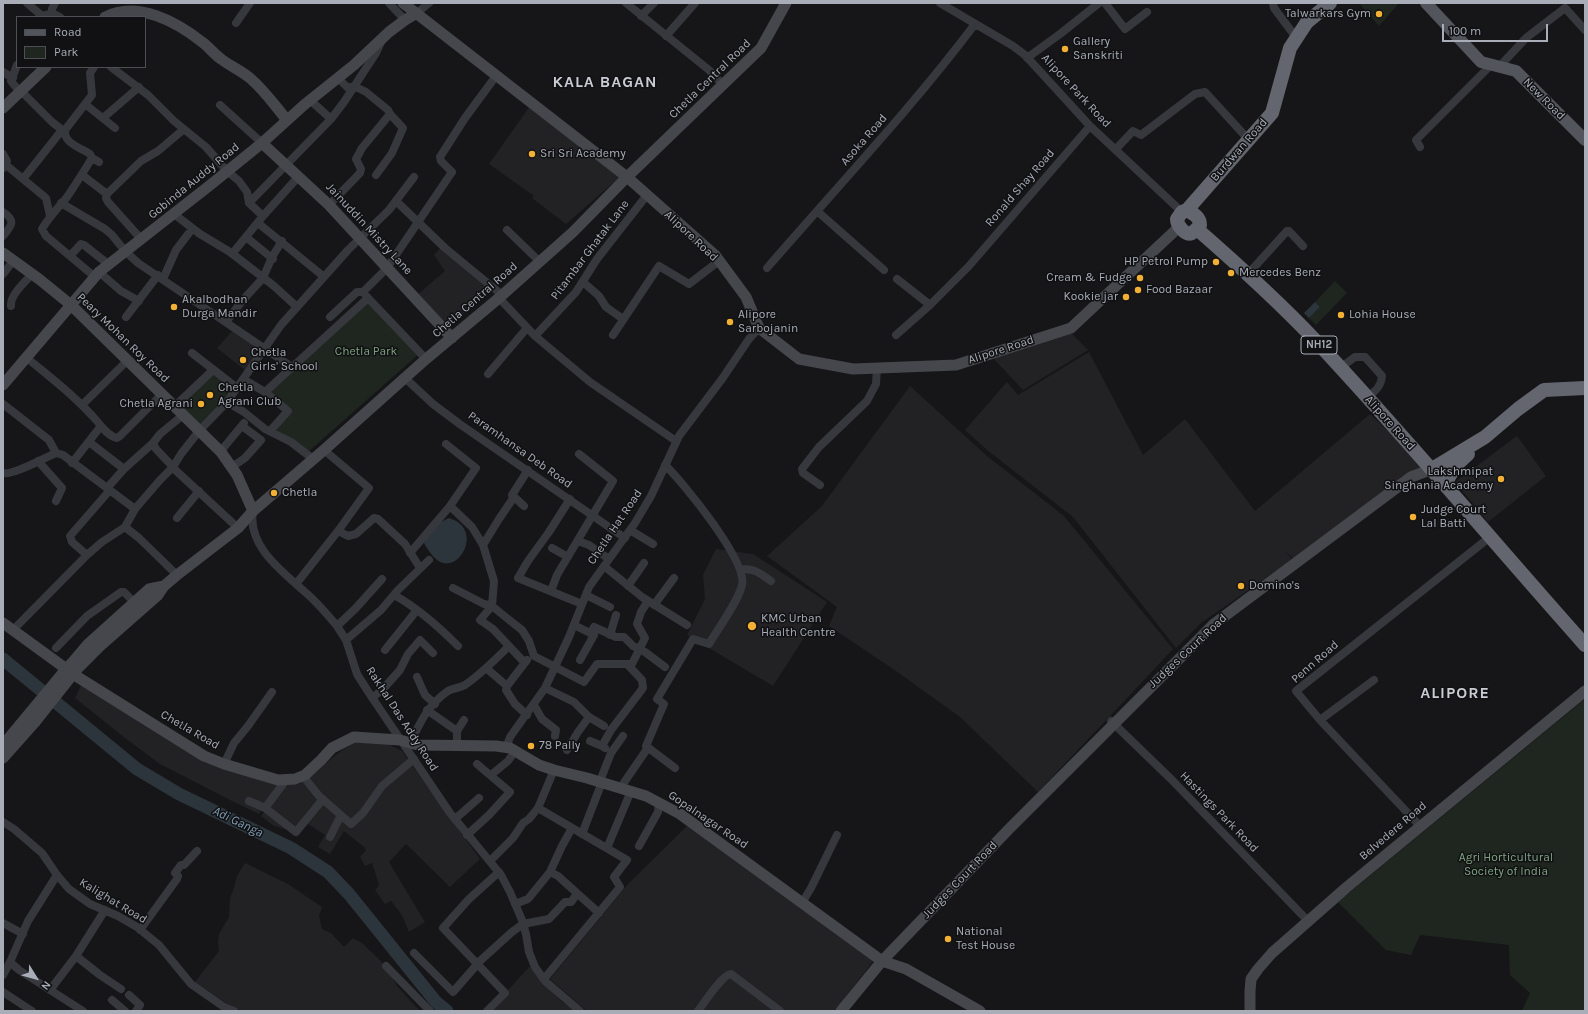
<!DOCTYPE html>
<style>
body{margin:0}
#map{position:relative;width:1588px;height:1014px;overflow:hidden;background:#161618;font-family:Karla,sans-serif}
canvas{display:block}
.frame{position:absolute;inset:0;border:4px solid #a8adb8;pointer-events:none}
.legend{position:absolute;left:16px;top:16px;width:130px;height:52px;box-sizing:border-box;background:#111113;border:1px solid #4d4f55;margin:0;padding:5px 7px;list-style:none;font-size:12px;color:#a8adb8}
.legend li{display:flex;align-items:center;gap:8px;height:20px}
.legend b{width:20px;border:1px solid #4d4f55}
.north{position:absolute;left:16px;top:958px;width:40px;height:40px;-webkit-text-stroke:3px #111113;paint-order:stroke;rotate:127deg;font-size:11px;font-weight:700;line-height:16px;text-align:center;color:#a8adb8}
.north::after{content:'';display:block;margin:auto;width:14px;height:18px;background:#a8adb8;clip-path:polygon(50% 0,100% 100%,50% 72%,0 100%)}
.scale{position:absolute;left:1442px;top:24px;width:106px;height:18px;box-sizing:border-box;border:2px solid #a8adb8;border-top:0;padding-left:5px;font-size:12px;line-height:14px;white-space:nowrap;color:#a8adb8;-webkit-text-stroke:3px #111113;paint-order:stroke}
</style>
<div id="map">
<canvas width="1588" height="1014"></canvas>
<div class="frame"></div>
<ul class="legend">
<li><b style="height:5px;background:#53555c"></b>Road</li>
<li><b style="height:11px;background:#1e261f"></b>Park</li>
</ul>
<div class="north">N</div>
<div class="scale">100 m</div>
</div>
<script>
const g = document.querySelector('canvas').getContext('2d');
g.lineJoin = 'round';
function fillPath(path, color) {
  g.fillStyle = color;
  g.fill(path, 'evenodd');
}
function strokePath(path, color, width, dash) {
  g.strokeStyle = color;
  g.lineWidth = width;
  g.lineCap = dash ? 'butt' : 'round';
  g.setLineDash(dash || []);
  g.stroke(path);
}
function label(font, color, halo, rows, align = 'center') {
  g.font = font + ' Karla,sans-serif';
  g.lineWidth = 3;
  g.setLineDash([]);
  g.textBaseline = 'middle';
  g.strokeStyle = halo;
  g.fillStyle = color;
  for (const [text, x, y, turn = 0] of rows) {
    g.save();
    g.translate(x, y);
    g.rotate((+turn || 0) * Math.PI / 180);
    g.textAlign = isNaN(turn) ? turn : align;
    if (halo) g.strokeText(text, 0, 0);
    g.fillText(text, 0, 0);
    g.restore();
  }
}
const built = new Path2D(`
 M530 106 621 176 566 224 532 198 534 196 489 164Z
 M442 247 491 290 447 328 417 295 445 271 434 255Z
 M233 330 261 349 246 371 217 348Z
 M1070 332 1088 350 1023 390 992 357Z
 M1089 352 1143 455 1185 419 1255 511 1370 414 1425 467 1293 559 1286 551 1292 560 1201 623 1176 648 1073 517 987 450 965 430 1007 382 1018 395Z
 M910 386 987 456 1064 516 1173 649 1130 695 1038 792 960 717 896 671 829 626 837 607 767 556 822 506Z
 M1517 436 1546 476 1488 522 1455 482Z
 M716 549 753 554 827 602 773 686 687 635 705 599 703 575Z
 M81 685 135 718 279 784 259 814 232 801 160 764 125 738 75 698Z
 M357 741 384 742 402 751 480 859 450 887 406 844 389 862 425 922 409 932 402 915 391 901 385 904 375 890 379 885 372 863 365 866 360 857 366 850 364 847 344 831 330 854 318 847 325 835 308 824 299 833 274 826 261 816 287 783 299 784 341 751Z
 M687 826 753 871 875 959 834 1011H587L550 979 628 884Z
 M245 863 288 884 322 907 319 916 322 929 331 933 344 947 353 938 362 943 386 966 397 986 420 1011H242L226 1003 195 982 219 951 218 942 219 934 229 917 230 898 233 891 237 876Z
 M530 966 541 980 561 1001 575 1011H489Z`);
const green = new Path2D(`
 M1359 3H1399L1379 26Z
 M1335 281 1347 293 1316 325 1309 318 1320 307 1315 302Z
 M367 300 420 353 308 452 275 431 292 410 268 392Z
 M214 372 235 388 199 429 178 406Z
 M1585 699V1011H1522L1530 993 1510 975 1509 945 1420 935 1411 955 1386 950 1338 902Z`);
const water = new Path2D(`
 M1315 302 1320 307 1309 318 1304 313Z
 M449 518C481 527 464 568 443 563 435 561 428 550 424 543 429 530 436 524 449 518Z`);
const river = new Path2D(`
 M3 659 137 769 179 794 291 848 328 872 349 894 436 1002 447 1011`);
const street = new Path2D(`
 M27 3 42 16 52 13 60 17
 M389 3 405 20
 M626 3 709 70 723 85
 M940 3 1013 46 1025 55 1090 126 1182 212
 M1105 3 1125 29 1147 12
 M1273 3 1274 8 1295 36H1297
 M52 13V9L55 3
 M417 13 429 3
 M641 16 654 3
 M236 23 250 3
 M666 36 695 3
 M1027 58 1060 34 1099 3
 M17 65 11 81 19 91
 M94 67 90 73 92 95 65 130C63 143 81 148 90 154L92 158C84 171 76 184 67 197 58 208 49 217 42 229L46 236 95 277
 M111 67 148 95 174 121 206 147 227 171 239 181 247 192 249 203 263 216
 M1499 67 1526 38 1565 8 1585 30
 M3 72 13 78
 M338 78 348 88 354 86 366 92 388 110 390 114 403 128 392 153 376 175
 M21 91 52 122 65 132
 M310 100 331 119
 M85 104 115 128
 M220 105 262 143
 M103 118 139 87
 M1420 147 1416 140 1491 65
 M1116 149 1133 131 1141 135 1195 94 1205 92 1248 139
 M3 154 7 161 3 168
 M92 158 99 162
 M5 164 23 179
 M82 175 107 194
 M396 201 445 248 502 295
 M61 203 105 229 112 235 125 251 138 263 292 367
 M249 203 331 119 344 102 376 53 382 40
 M329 205 360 173 361 169 356 159 362 148 390 114
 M817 211 884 270
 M3 212C17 221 11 226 3 236
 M174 214 200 234 230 252 274 286 297 307
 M50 216 46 198 23 179 62 130
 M258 223 323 276
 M507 230 539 261
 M246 237 273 259 272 257 282 241
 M142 240 108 202 106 198 107 194 141 161 158 151 184 129
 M232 254 263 216 299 176
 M70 256 81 244 84 245 108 264
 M767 268C837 187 911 109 975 24
 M99 272 121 291 139 301
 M3 274 14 260
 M1248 274 1287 231H1289L1303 246
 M163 279 176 250 192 229
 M897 279 930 305
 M583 282 599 296 606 307 623 319
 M363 292 387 268 452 172 441 161 440 157 465 118 496 76
 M499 298 535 336 590 382 676 441
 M11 306C10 295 25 282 32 274
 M126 317 158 275
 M330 317 357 292H363L368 298 426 359
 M226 322 242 301 263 278 272 257
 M613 335 659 266 689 284 719 261
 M896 335 930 305 969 266 1090 126
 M535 336 576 292 597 259 647 195
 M192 353 237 388
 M27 358C51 378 76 397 96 420 102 427 108 436 117 438L120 436 162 394
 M1340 368 1355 357H1365L1382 376C1381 387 1375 391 1367 398
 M488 374 527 328
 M405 378 433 404 461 425 625 538
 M243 379 265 392 288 411 270 431
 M265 392 368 298
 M227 402 244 412 265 429 291 442 313 459
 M3 404 49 440 56 453
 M82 405 127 361
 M175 406 213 370
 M89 442 124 469
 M446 444 476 468 450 506 472 527 483 545 494 581 492 606 480 620 493 629 524 662
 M220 452 244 423
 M38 461 62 488 56 501
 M72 463 101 426
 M665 465C683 482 748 562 742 585 738 602 719 627 709 644L693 639 657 699 664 704 646 746 675 768
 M172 467 238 528
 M173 467 156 449 153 443 160 434 183 415
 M232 467 245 458 261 440 242 426
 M3 473C12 476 46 457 56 453L63 455 135 509
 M820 485 803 473 802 469 819 447 867 401 876 384 877 368
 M107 488 124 469 153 443
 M570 499 549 532 528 561 518 578 582 604
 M524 506 512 495 528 470
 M253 511C247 546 282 571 305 592 317 602 327 614 337 626L346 640 357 674 369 693 450 813 501 875 510 892 522 920 526 934 529 952 535 967 545 981 580 1011
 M177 518 199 491
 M125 527 139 538 177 575
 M630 530 653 544
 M338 531 348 536 356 534 374 518 378 519 405 544 420 568
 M578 541 589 545 609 559
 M483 545 499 519 514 497
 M552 548 568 557
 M410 553 450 506
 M87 555 72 542 70 536 110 490
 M604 566 642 597 687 625
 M741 570C753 567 761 574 771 581
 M296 584 338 531 369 488 324 450
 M628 586 644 563
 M453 588 484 604 492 606 508 619 522 630 529 641 534 656 584 682 597 664H632L645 638 637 624 641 612 648 601
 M551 591 557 575 613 481 579 454
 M394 595C418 608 439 627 458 646
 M586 595 610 607
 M654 605 674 578
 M574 625 594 635 580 660
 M337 626 355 609 382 579
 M13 630 87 555 102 542 125 527 135 509 160 480 173 467 181 454 199 431 227 402 281 325 348 250 389 210 414 177
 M591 633 594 627 616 637H624L633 646 645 652 665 667
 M610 635 616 615
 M346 640 381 610 398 590 429 560
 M56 648 87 616 121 592H124L134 602
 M385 650 417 610
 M486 668 507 686 506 690 515 704 527 715
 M417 677 425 695 435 704
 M507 686 527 660
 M545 688 574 702 589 717 604 726
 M372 698 383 689 400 670 408 654 420 640 433 653
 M534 705 542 719 556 730 555 736
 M427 710 457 731V746
 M1320 720 1374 680
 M1111 721 1172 780 1308 921
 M457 731 464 720
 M590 741 602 746 605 748
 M411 743C419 723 429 704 448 691 453 688 460 688 465 685 481 674 495 660 509 646
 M602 746 611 730 643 688 642 680 627 664
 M506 748 510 737 545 688 569 637 589 587 635 523 651 496 679 436 722 379 749 339 759 328
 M567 750 578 732 589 717
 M224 764 234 743 248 726 272 692
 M491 775 508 761 515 751
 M303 776 319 796 351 824 363 813 382 786 414 759
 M600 781 611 753 623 736
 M621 787 647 749
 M249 801 265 808 296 832 323 799
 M265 808 286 780
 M455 819 479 798
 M3 822 14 829 42 853 57 875 69 889 90 904 118 916 137 927 159 945 191 984 224 1007 234 1011
 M1420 826 1320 720 1296 691 1490 537
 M582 834 602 782
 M467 835 489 815 510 792 477 764
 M330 837 341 815
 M639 846 658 812 659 803
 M607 848 631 791
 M490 861 513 838 523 823 529 819 538 808
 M550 872 558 876 599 913
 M802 903 811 888 837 835
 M515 904 528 899 550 872 562 846 572 828
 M3 923 23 934
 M140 930 177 879 178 876 175 873 181 865H184L197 851
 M414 953 453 992 481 960 512 932 523 924 549 919 565 902H571L577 894
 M76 956 100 975 121 989
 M10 962 19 970 83 1011
 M386 966 430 1011
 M3 975 10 962 28 921 57 875
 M544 979 620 887 614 877 627 860 538 808 554 770
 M50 990 76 956 105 910
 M3 992 32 1011
 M129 995 140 1005 136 1011
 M112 1000 125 1011
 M487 1011 505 993 443 928 469 899 499 872
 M698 1011C704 1003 722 975 731 974L780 1011`);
const secondary = new Path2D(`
 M403 3 627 177 715 255 746 297 759 328 799 359 853 369 956 365 1071 328 1179 227
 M105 17C137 0 177 22 202 42 209 47 214 54 221 59 230 66 242 71 251 79 265 91 275 106 287 120
 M3 108 46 67
 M262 143 329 205 452 338
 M3 253 39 279 71 305 221 452 237 475 253 511
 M3 385 99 272 209 186 262 143 304 105 354 65 389 32 405 20 417 13
 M3 623 76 676 204 756 224 764 278 780 295 779 305 775 321 760 332 748 354 737 400 740 418 745 496 746 510 748 539 765 554 770 587 778 646 796 680 814 882 961 906 969 980 1011
 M71 664 88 644 149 589 164 586
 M77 669 100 646 158 595 164 586 177 575 238 528 253 511 324 450 426 359 499 298 573 232 627 177 761 48 786 3
 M3 745 62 674
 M3 758 35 722
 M841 1011 882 961 1010 828 1214 624 1411 477 1432 469
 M1250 1011V991L1251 979 1258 969 1272 953 1347 887 1585 691`);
const primary = new Path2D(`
 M1426 3 1481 62 1516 71 1585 140`);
const highway = new Path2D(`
 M1187 210C1194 214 1200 217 1200 225 1198 228 1195 231 1192 233 1185 236 1177 225 1177 219L1182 212 1187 210 1272 113 1290 48 1307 22 1330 3
 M1197 229C1237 264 1277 300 1314 339 1407 438 1494 543 1585 645
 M1432 469 1485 437 1518 409 1544 390 1585 388
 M1445 484 1455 466 1468 454`);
const secondaryBridge = new Path2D(`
 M62 674 71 664
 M35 722 77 669`);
const markers = [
 [1379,14,4,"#f2b134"],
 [1065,49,4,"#f2b134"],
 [532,154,4,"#f2b134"],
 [1216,262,4,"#f2b134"],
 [1231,273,4,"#f2b134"],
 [1140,278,4,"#f2b134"],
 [1138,290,4,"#f2b134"],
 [1126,297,4,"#f2b134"],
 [174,307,4,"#f2b134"],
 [1341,315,4,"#f2b134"],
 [730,322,4,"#f2b134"],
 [243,360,4,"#f2b134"],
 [210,395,4,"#f2b134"],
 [201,404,4,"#f2b134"],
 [1501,479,4,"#f2b134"],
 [274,493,4,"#f2b134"],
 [1413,517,4,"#f2b134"],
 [1241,586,4,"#f2b134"],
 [752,626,5,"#f2b134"],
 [531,746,4,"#f2b134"],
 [948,939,4,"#f2b134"]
];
const shields = [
 [1319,345,36]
];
const shieldNames = [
 ["NH12",1319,345]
];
const poiNames = [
 ["Talwarkars Gym",1371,14,"right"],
 ["Gallery",1073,42],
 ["Sanskriti",1073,56],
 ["Sri Sri Academy",540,154],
 ["HP Petrol Pump",1208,262,"right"],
 ["Mercedes Benz",1239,273],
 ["Cream & Fudge",1132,278,"right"],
 ["Food Bazaar",1146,290],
 ["Kookie jar",1118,297,"right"],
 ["Akalbodhan",182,300],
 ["Durga Mandir",182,314],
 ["Alipore",738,315],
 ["Sarbojanin",738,329],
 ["Lohia House",1349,315],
 ["Chetla",251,353],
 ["Girls' School",251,367],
 ["Chetla",218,388],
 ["Agrani Club",218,402],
 ["Chetla Agrani",193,404,"right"],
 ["Lakshmipat",1493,472,"right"],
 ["Singhania Academy",1493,486,"right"],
 ["Chetla",282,493],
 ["Judge Court",1421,510],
 ["Lal Batti",1421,524],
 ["Domino's",1249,586],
 ["KMC Urban",761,619],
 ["Health Centre",761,633],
 ["78 Pally",539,746],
 ["National",956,932],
 ["Test House",956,946]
];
const streetNames = [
 ["Chetla Central Road",710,79,-44],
 ["Alipore Park Road",1076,91,47],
 ["New Road",1544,99,45],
 ["Asoka Road",864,140,-49],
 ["Burdwan Road",1239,150,-49],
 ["Gobinda Auddy Road",194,181,-39],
 ["Ronald Shay Road",1020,188,-49],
 ["Jainuddin Mistry Lane",369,229,47],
 ["Alipore Road",691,236,43],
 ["Pitambar Ghatak Lane",590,250,-53],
 ["Chetla Central Road",475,300,-41],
 ["Peary Mohan Roy Road",123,338,44],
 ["Alipore Road",1001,350,-18],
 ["Alipore Road",1390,423,48],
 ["Paramhansa Deb Road",520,450,35],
 ["Chetla Hat Road",615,527,-56],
 ["Judges Court Road",1188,651,-43],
 ["Penn Road",1315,662,-41],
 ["Rakhal Das Addy Road",402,719,57],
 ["Chetla Road",190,730,30],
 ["Hastings Park Road",1219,812,46],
 ["Gopalnagar Road",708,820,34],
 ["Belvedere Road",1393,831,-40],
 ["Judges Court Road",960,880,-46],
 ["Kalighat Road",113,901,31]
];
const parkNames = [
 ["Chetla Park",366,352],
 ["Agri Horticultural",1506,858],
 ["Society of India",1506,872]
];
const waterNames = [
 ["Adi Ganga",238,822,26]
];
const districtNames = [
 ["KALA BAGAN",605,82],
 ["ALIPORE",1455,693]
];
fillPath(built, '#222225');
fillPath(green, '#1e261f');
fillPath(water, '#2c353c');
strokePath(river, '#2c353c', 13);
strokePath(street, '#37383d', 8);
strokePath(secondary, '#45474d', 11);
strokePath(primary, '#53555c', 12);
strokePath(highway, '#63666e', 14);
strokePath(secondaryBridge, '#45474d', 11);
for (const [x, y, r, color] of markers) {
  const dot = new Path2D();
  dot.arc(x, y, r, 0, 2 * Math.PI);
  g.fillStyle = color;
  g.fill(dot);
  strokePath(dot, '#111113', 1.5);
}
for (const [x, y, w] of shields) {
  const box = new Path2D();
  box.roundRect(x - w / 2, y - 9, w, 18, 3);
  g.fillStyle = '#111113';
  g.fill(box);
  strokePath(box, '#a8adb8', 1);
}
label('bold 11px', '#a8adb8', null, shieldNames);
label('12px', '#a8adb8', '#111113', poiNames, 'left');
label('12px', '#a8adb8', '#111113', streetNames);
label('12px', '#7fa381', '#111113', parkNames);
label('italic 13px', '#7f9bb3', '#111113', waterNames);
g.letterSpacing = '1px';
label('bold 16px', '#c9ccd4', '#111113', districtNames);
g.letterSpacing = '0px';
</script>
